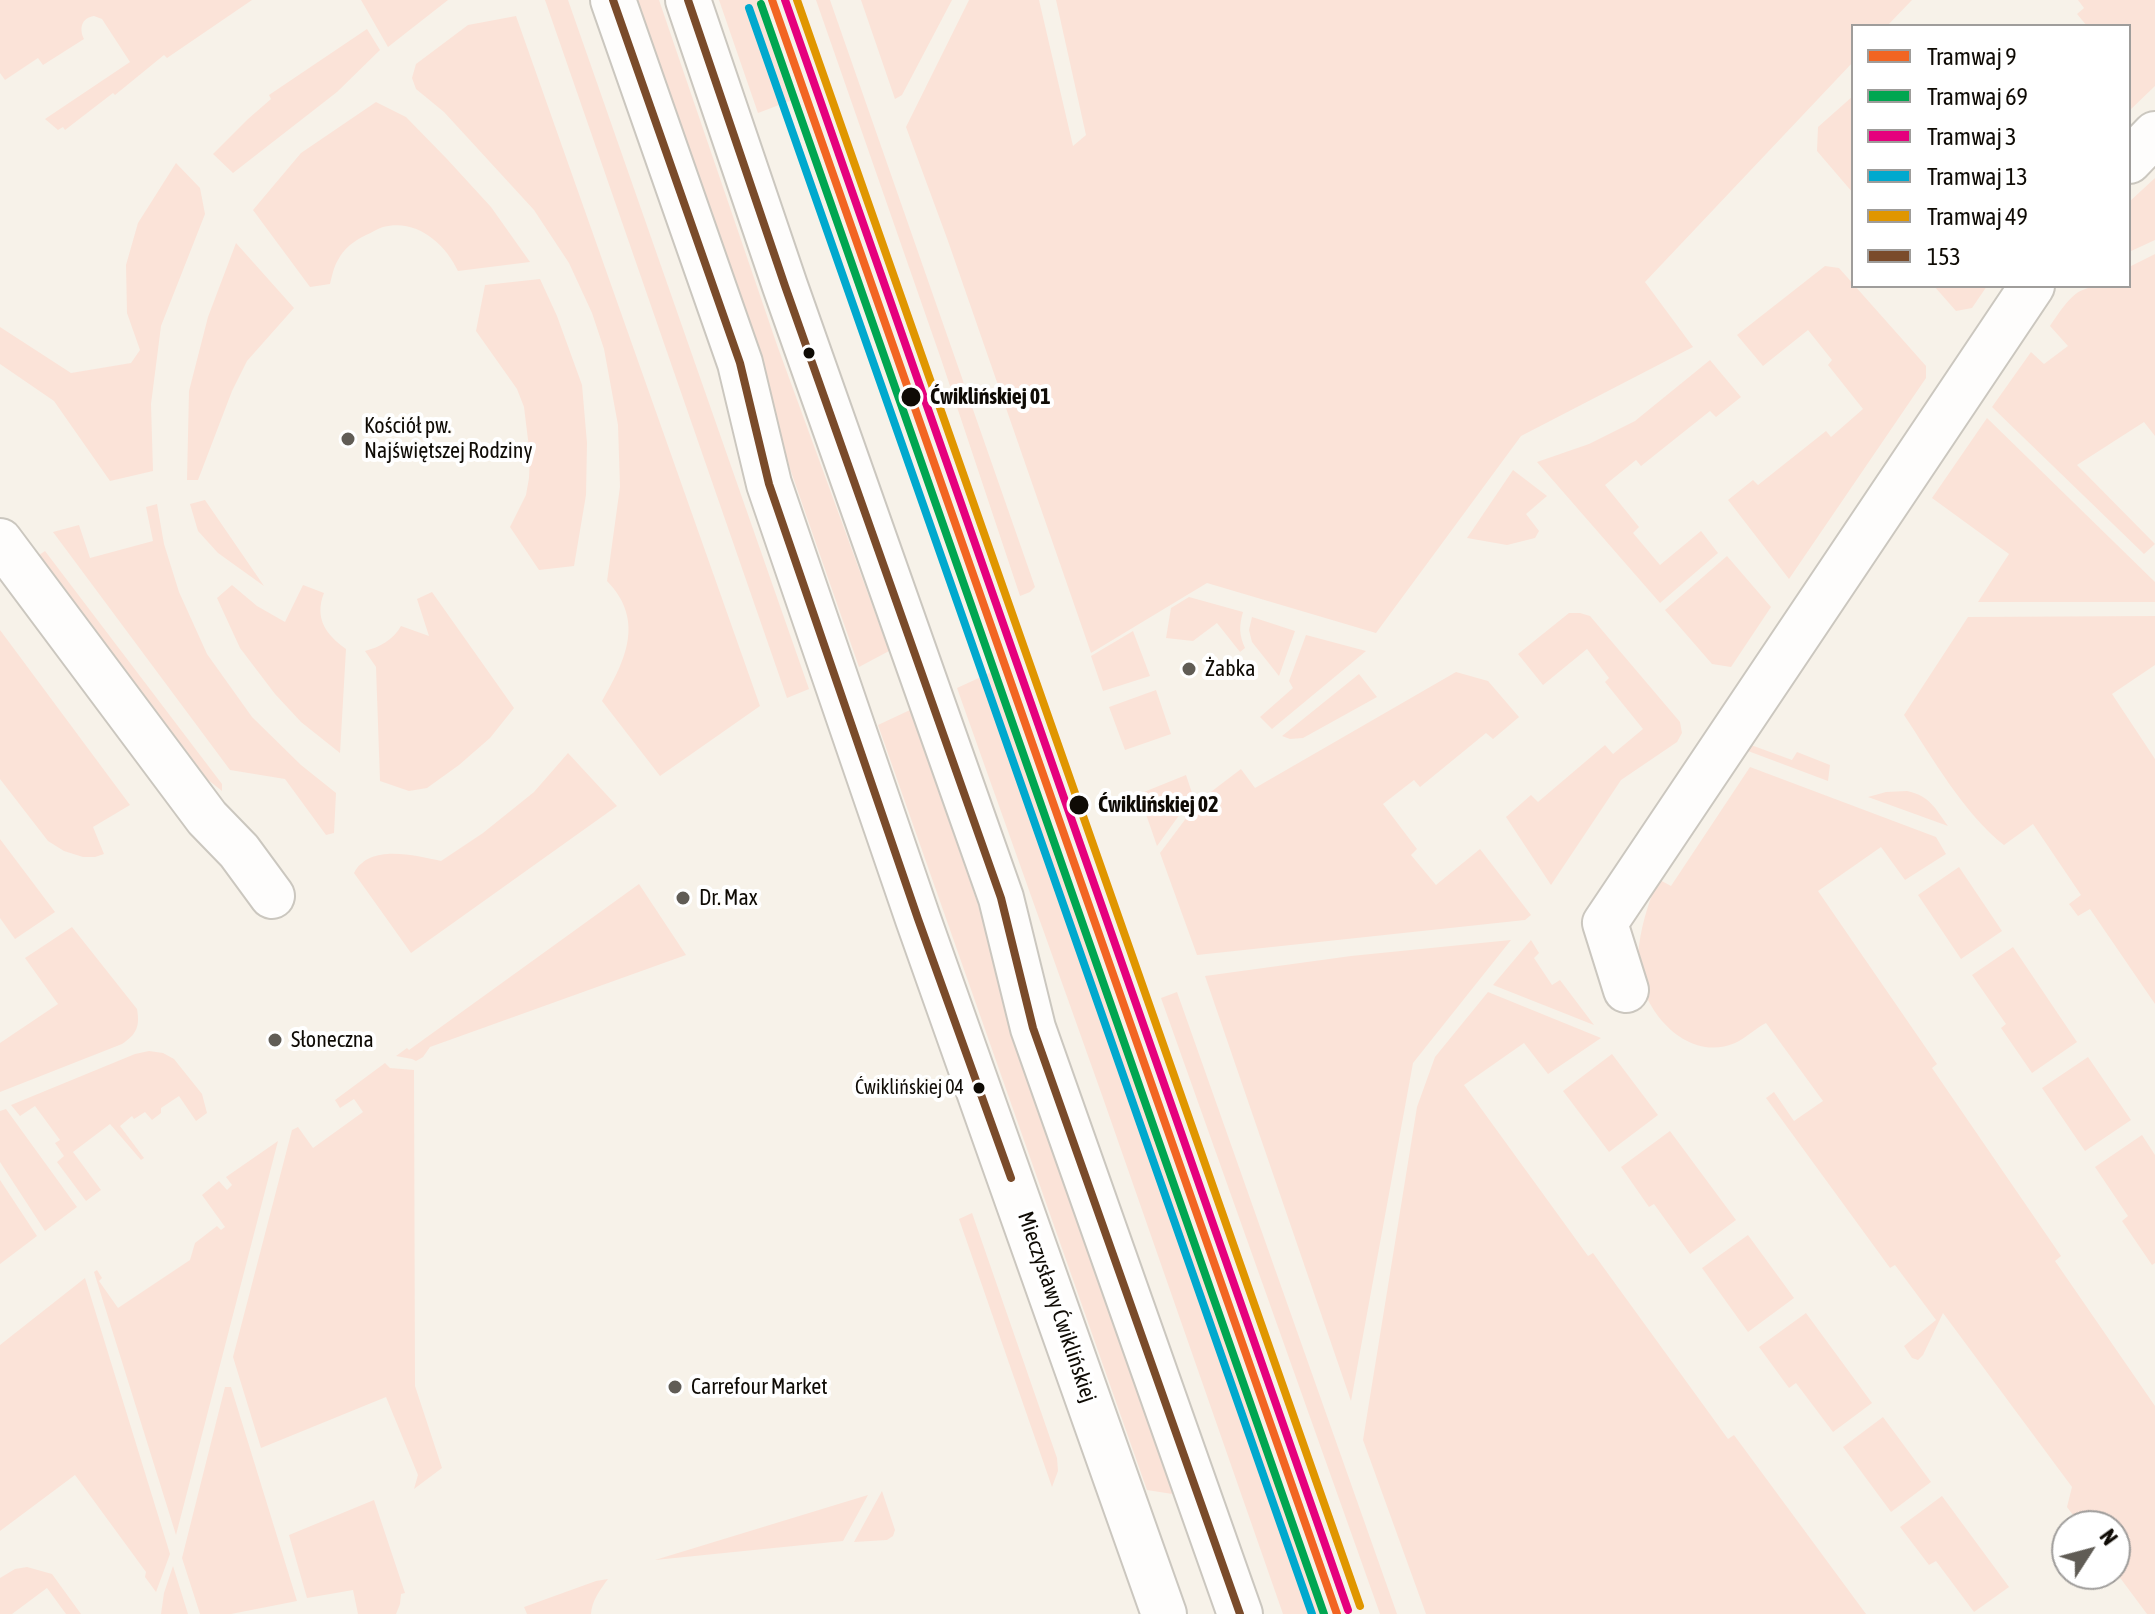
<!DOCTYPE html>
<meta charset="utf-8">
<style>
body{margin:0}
#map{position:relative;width:2155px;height:1614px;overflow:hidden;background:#f7f2e9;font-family:"Asap Condensed",sans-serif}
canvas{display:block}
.legend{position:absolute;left:1851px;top:24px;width:280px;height:264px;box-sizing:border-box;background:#fff;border:2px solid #9f9d9b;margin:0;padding:10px 14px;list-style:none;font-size:24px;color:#0f0b05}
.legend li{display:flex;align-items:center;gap:16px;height:40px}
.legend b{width:40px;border:2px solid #9f9d9b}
.north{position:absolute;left:2051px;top:1510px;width:80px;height:80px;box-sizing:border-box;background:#fff;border:2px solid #9f9d9b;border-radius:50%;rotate:54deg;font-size:22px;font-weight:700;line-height:32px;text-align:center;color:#0f0b05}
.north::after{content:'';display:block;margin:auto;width:28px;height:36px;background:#605c55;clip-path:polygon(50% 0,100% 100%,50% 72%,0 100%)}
</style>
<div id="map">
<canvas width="2155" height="1614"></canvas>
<ul class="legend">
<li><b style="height:10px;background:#f26522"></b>Tramwaj 9</li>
<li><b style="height:10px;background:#00a651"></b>Tramwaj 69</li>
<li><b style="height:10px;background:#e5007d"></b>Tramwaj 3</li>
<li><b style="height:10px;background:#00a9ce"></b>Tramwaj 13</li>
<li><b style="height:10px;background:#e09600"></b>Tramwaj 49</li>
<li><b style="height:10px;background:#7a4b2a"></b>153</li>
</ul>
<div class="north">N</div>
</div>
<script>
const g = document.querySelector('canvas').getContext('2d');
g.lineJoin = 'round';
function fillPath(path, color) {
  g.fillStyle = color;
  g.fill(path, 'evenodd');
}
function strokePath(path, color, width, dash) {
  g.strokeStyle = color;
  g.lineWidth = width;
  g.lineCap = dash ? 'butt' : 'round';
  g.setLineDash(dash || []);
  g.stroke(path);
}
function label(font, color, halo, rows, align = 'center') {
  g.font = font + ' "Asap Condensed",sans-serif';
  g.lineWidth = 8;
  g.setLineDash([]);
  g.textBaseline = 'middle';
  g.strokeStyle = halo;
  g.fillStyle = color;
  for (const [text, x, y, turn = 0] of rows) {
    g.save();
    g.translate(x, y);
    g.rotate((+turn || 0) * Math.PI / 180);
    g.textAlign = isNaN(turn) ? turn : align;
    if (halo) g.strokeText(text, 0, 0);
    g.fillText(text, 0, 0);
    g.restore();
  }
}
const green = new Path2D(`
 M0 0H252L167 58 164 55 115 95 113 93 65 130 63 127 58 130 45 119 130 62 102 19 94 16C81 18 79 29 84 39L43 65 38 58 5 80 0 73Z
 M361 0H448L388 47Z
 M545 0H568L809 689 787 698Z
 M627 0H659L777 345 889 651 859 667Z
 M719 0H760L795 99 758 113Z
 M816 0H830L1035 587 1030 592 1020 596 941 359Z
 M861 0H952L902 95 895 99Z
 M969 0H1039L1073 146 1086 135 1056 0H1912L1887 26H1853V62L1645 282 1693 347 1521 436 1376 633 1207 583 1091 653 948 241 906 127Z
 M2078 0H2155V86L2129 111V26H2087L2077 14 2084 8Z
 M516 16 760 706 660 776 602 701C626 660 645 620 607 581L620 487 618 425 604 349 592 313 569 263 534 210 444 112 416 89 412 78 416 64 468 25Z
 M367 29 380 50 337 92 233 173 213 154 248 119 271 99 269 95Z
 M1853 96V193L1817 151 1818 127Z
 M376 102 406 117 447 159 491 207 530 262 458 271C445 243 416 218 383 227 377 229 371 233 366 235 354 241 344 248 338 260 334 266 332 276 330 284L310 287 253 210 301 153Z
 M176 163 200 188 205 214 161 326 151 404 153 471 110 481 54 401 0 364V327L71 373 131 363 140 350 127 313 126 265 138 223Z
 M2155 178V240L2129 252V202Z
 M236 243 294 308 247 361 232 391 198 480H187L189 391 208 317Z
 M2155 254V436L2144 422 2077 465 2155 544 2144 554 1992 407 2031 352 2044 364 2068 346 2050 326C2078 285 2079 286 2129 286V267Z
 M1825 266 1839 268 1926 366V378L1789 579 1728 500 1753 480 1758 485 1826 431 1831 437 1863 409 1828 365 1832 360 1808 330 1763 366 1737 335Z
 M540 279 557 316 582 385 587 443 586 495 574 566 539 570 510 527 526 495 529 478 530 456 524 407 517 389 476 331 485 285Z
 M1934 286H1987L1972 308 1956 311Z
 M1710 360 1741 397 1716 417 1710 411 1641 466 1636 460 1605 485 1639 527 1633 533 1660 565 1701 531 1718 553 1660 603 1537 462 1589 444 1635 421Z
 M1987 418 2155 582V602H1978L2009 554 1932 498Z
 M1513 470 1547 496 1526 514 1539 531 1535 538 1507 545 1467 538Z
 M205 500 264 586 218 553 198 531 190 504Z
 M157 504 164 544 179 592 207 654 252 717 301 765 336 793 334 833 326 835 285 779 230 770 53 532 79 525 90 558 153 541 146 507Z
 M45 551 222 784V791L207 779 39 555Z
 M1727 556 1771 607 1731 667 1712 664 1665 610Z
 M232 585 257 606 285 622 303 585 324 593C314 618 326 635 346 649L340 753 301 722 275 694 240 648 217 598Z
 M432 592 514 708 490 738 459 765 427 788 409 791 380 781 376 667 365 651C380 647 393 640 401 626L429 636 417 599Z
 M1189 597 1243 612C1239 626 1239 635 1245 648L1240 652 1217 623 1193 641 1166 638 1171 608Z
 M1569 613H1580L1590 616 1680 722 1682 733 1677 742 1621 780 1551 885 1506 817 1531 795 1538 802 1605 745 1613 754 1643 729 1605 682 1609 678 1587 649 1543 685 1518 654Z
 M2155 616V665L2112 694 2155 759V1004L2090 909 2078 916 2069 904 2081 895 2033 824 2004 845C1964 814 1932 757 1904 715L1968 617Z
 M1252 617 1295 631 1279 676 1252 642 1249 630Z
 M0 630 130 805 93 827 104 854 95 857H83L64 851 48 841 0 779Z
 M1133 631 1150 676 1103 691 1091 656Z
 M1306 635 1366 651 1272 729 1260 717 1293 688 1289 681Z
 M994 671 1211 1296 1327 1614H1283L1103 1098 957 688Z
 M1456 672 1488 681 1519 717 1493 739 1486 733 1420 787 1414 780 1383 804 1417 849 1411 855 1436 885 1480 849 1531 915 1525 920 1197 955 1160 853 1199 801 1241 769 1255 788Z
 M1359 674 1377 697 1303 738 1290 739 1282 736Z
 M1156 690 1171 734 1125 750 1109 707Z
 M910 710 1185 1496 1147 1490 878 725Z
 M1751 745 1792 760 1797 752 1830 765 1828 781 1748 751Z
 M568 753 617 806 411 953 354 873C370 843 415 856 441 861L483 833 534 792Z
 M1750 767 1936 837 1946 854 1905 880 1881 847 1818 891 1937 1064 1932 1068 2061 1256 2055 1261 2155 1406V1614H2147L2115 1571V1526H2081L2067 1507 2072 1487 1943 1313 1923 1355 1918 1360 1912 1358 1904 1346 1936 1320 1895 1265 1890 1268 1766 1098 1774 1092 1794 1121 1823 1101 1766 1023C1756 1028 1746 1038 1735 1043 1684 1065 1635 1003 1638 956 1640 928 1648 904 1658 879L1671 886Z
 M1186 775 1193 796 1157 846 1139 794Z
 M1907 791C1930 796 1935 808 1948 826L1868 797 1886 792Z
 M0 839 55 912 15 939 0 918Z
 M1959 867 2002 931 1961 959 1918 895Z
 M639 884 686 955 430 1047 423 1057 416 1061 412 1059 396 1056 407 1048 409 1050Z
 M72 927 137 1009C140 1026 137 1034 122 1044L0 1092V1043L58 1004 25 958Z
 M1511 940 1413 1063 1351 1401 1205 976 1351 956Z
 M1531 940 1539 953 1534 958 1552 985 1560 980 1594 1025 1493 985Z
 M2013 947 2077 1042 2032 1073 2001 1028 2006 1024 1972 975Z
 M1177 992 1397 1614H1380L1161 998Z
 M1488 992 1601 1038 1548 1074 1524 1043 1464 1085 1588 1256 1593 1253 1728 1439 1734 1435 1866 1614H1426L1363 1440 1417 1107 1435 1057Z
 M149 1051 163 1053 174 1059 202 1094 207 1113 196 1121 179 1096 161 1108V1113L152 1120 145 1112 134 1119 132 1116 120 1126 144 1158 141 1160 110 1124 73 1152 101 1190 86 1201 57 1162 64 1156 55 1143 60 1140 35 1106 20 1116 11 1105 135 1054Z
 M1612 1054 1658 1115 1609 1152 1563 1091Z
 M2088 1057 2131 1120 2085 1151 2042 1088Z
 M385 1063 390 1068 414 1070 415 1386 442 1468 414 1489 418 1475 386 1397 261 1448 233 1357 292 1130 298 1127 313 1148 363 1112 354 1099 340 1108 335 1100Z
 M6 1109 77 1207 45 1231 0 1162V1111Z
 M1670 1131 1736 1220 1690 1254 1654 1204 1649 1207 1621 1167Z
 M2142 1135 2155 1155V1263L2152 1265 2122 1221 2128 1216 2095 1167Z
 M278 1141 176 1535 94 1272 97 1270 102 1278 99 1281 118 1308 190 1260 195 1243 217 1226 221 1230 225 1227 202 1195 219 1181 227 1190 232 1185 226 1177Z
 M0 1180 37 1236 0 1264Z
 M972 1213 1057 1458 1058 1471 1052 1487 959 1219Z
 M1748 1235 1794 1298 1748 1332 1702 1268Z
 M85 1278 170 1554 156 1592 145 1577 146 1572 75 1475 0 1531V1345Z
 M1806 1313 1872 1403 1833 1432 1796 1383 1789 1388 1759 1347Z
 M225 1387H231L297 1601 231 1614H200L182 1558Z
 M1883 1417 1931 1482 1891 1512 1843 1447Z
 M882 1491 895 1530 893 1536 887 1540 854 1542Z
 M868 1495 843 1541 655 1560Z
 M1942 1496 2009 1587 1974 1612 1936 1561 1929 1565 1900 1527Z
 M374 1500 405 1593 401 1594 400 1604 396 1614H358L353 1590 307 1598 289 1535Z
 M173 1566 188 1614H161L164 1593Z
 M27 1567 52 1574 81 1614H66L47 1588 12 1614H0V1578L15 1569Z
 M608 1579C600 1590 592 1600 591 1614H527L524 1607 596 1581Z`);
const minor = new Path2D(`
 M613 0 740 363 769 484 918 919 1164 1614
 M688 0 785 286 1001 898 1033 1028 1240 1614
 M2129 161 2155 134
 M0 541 207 818 239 851 272 896
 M1626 990 1605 923 2032 286`);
const bus1 = new Path2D(`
 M613 0 740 363 769 484 918 919 1011 1178
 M688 0 785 286 1001 898 1033 1028 1240 1614`);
const tram1 = new Path2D(`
 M772 0 1337 1614`);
const tram2 = new Path2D(`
 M761 4 1324 1614`);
const tram3 = new Path2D(`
 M785 0 1348 1610`);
const tram4 = new Path2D(`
 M749 8 1312 1614`);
const tram5 = new Path2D(`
 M797 0 1360 1606`);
const markers = [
 [809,353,7,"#0f0b05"],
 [911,397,11,"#0f0b05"],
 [348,439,8,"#605c55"],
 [1189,669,8,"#605c55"],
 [1079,805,11,"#0f0b05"],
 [683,898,8,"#605c55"],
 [275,1040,8,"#605c55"],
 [979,1088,7,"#0f0b05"],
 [675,1387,8,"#605c55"]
];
const busNames = [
 ["Ćwiklińskiej 04",964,1088]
];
const stopNames = [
 ["Ćwiklińskiej 01",930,397],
 ["Ćwiklińskiej 02",1098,805]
];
const poiNames = [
 ["Kościół pw.",364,426],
 ["Najświętszej Rodziny",364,451],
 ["Żabka",1205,669],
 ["Dr. Max",699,898],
 ["Słoneczna",291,1040],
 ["Carrefour Market",691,1387]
];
const streetNames = [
 ["Mieczysławy Ćwiklińskiej",1057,1307,71]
];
fillPath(green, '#fbe3d8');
strokePath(minor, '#cbc7bf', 48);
strokePath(minor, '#fefdfc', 44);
strokePath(bus1, '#7a4b2a', 8);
strokePath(tram1, '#f26522', 8);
strokePath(tram2, '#00a651', 8);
strokePath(tram3, '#e5007d', 8);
strokePath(tram4, '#00a9ce', 8);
strokePath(tram5, '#e09600', 8);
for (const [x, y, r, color] of markers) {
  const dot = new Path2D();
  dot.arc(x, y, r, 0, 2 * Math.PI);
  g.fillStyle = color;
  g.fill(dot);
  strokePath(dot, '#fff', 3);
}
label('20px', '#0f0b05', '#fff', busNames, 'right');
label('bold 22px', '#0f0b05', '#fff', stopNames, 'left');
label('22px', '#0f0b05', '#fff', poiNames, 'left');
label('22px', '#0f0b05', '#fff', streetNames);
</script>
